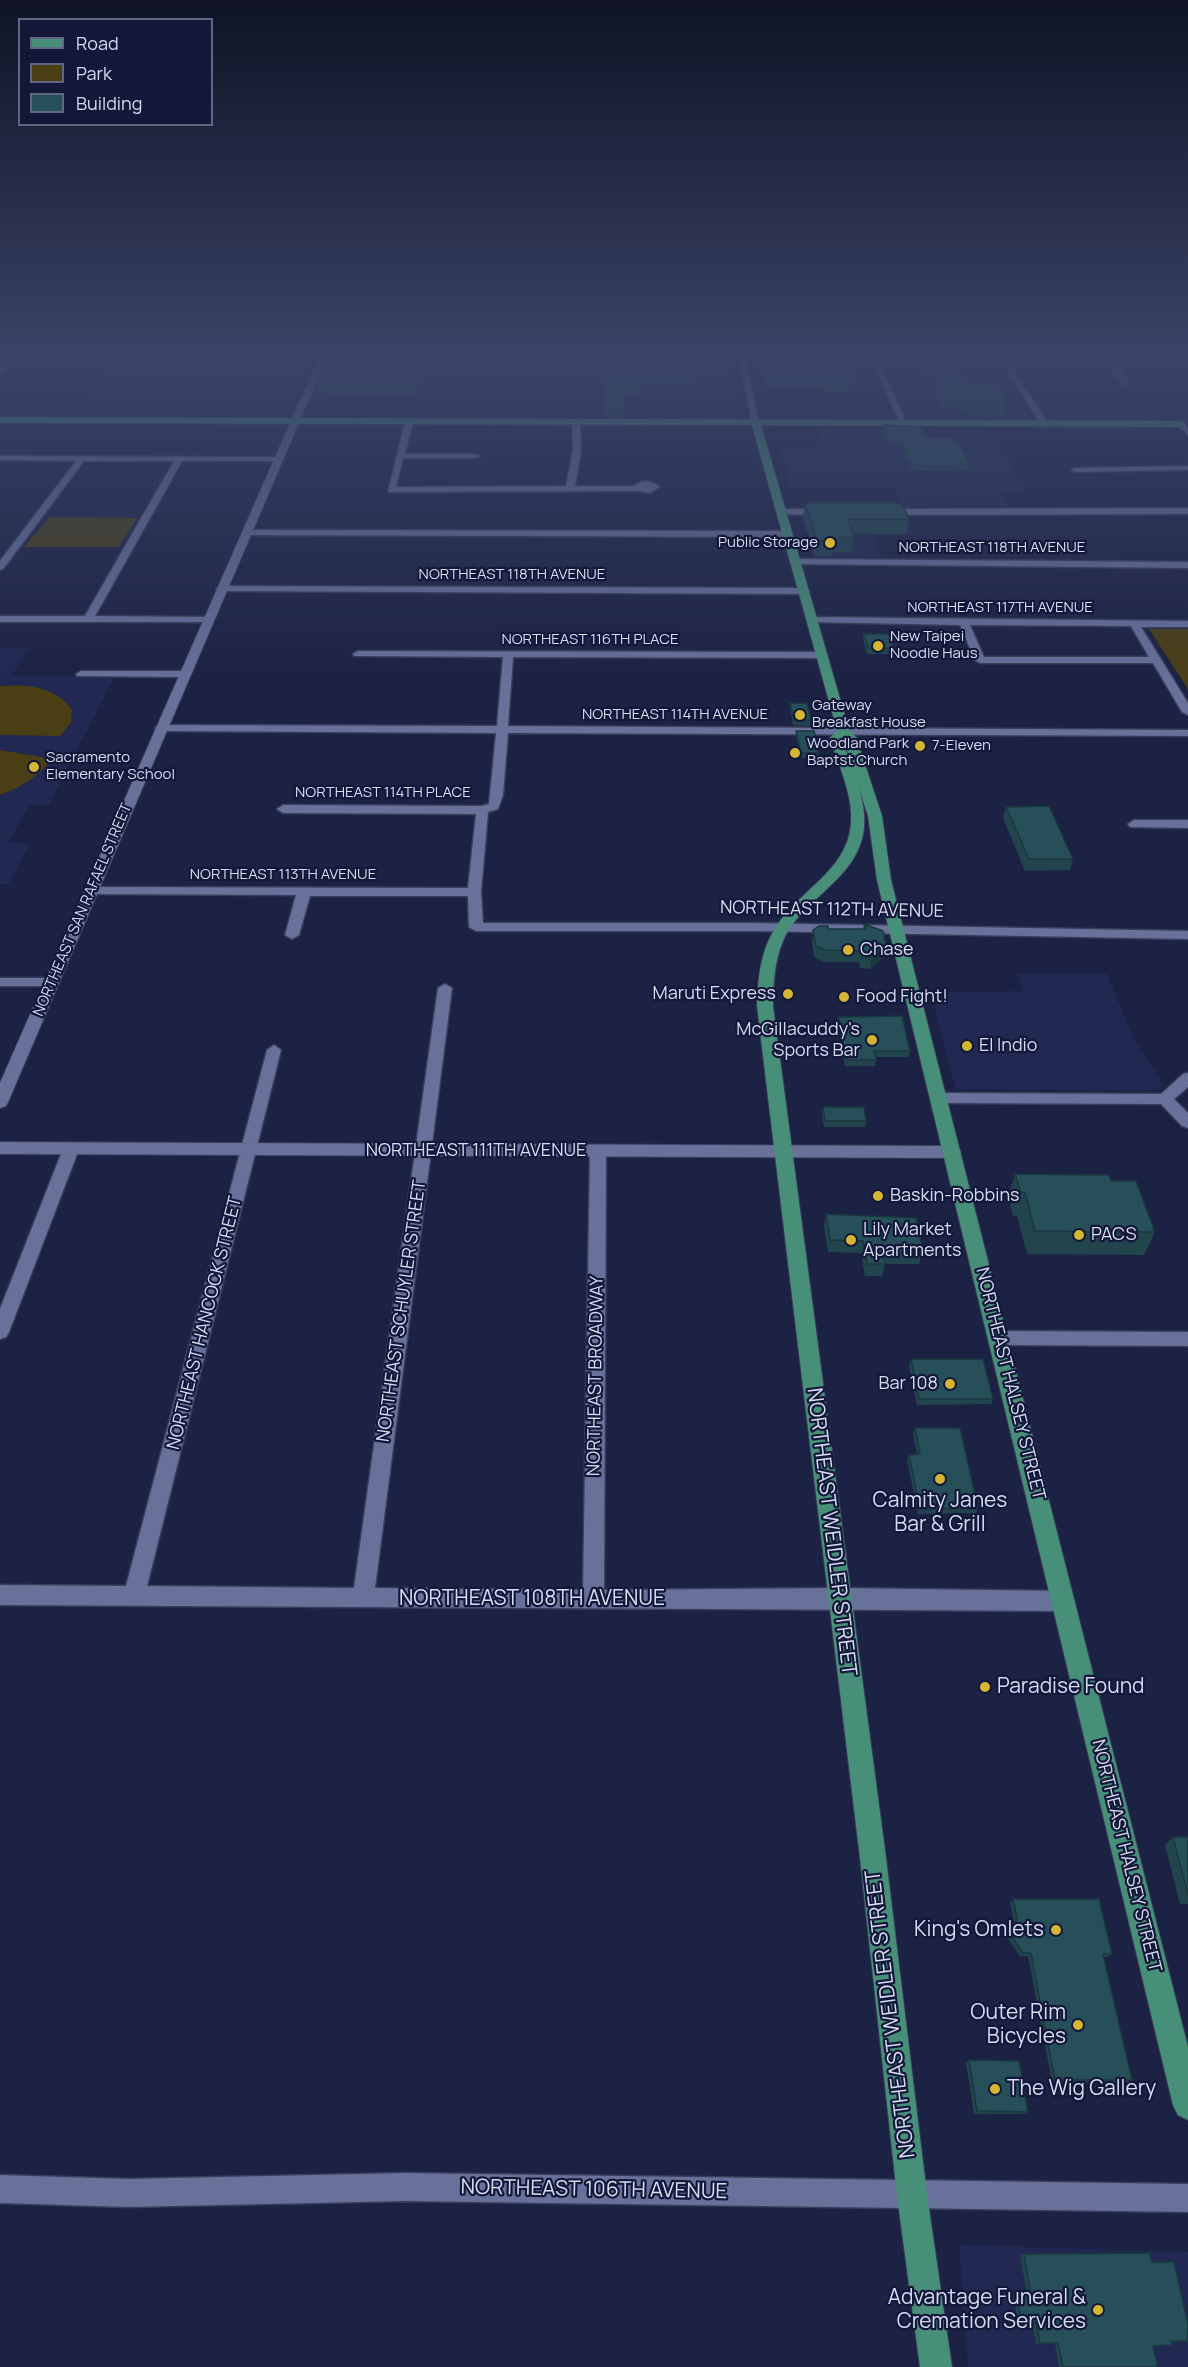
<!DOCTYPE html>
<style>
body{margin:0}
#map{position:relative;width:1188px;height:2367px;overflow:hidden;background:#1c2244;font-family:Manrope,sans-serif}
canvas{display:block}
.legend{position:absolute;left:18px;top:18px;width:195px;height:108px;box-sizing:border-box;background:#131839;border:2px solid #616683;margin:0;padding:8px 10px;list-style:none;font-size:18px;color:#d6dcf3}
.legend li{display:flex;align-items:center;gap:12px;height:30px}
.legend b{width:30px;border:2px solid #616683}
</style>
<div id="map">
<canvas width="1188" height="2367"></canvas>
<ul class="legend">
<li><b style="height:8px;background:#478f79"></b>Road</li>
<li><b style="height:16px;background:#4a3e14"></b>Park</li>
<li><b style="height:16px;background:#264f59"></b>Building</li>
</ul>
</div>
<script>
const g = document.querySelector('canvas').getContext('2d');
g.lineJoin = 'round';
function fillPath(path, color) {
  g.fillStyle = color;
  g.fill(path, 'evenodd');
}
function strokePath(path, color, width, dash) {
  g.strokeStyle = color;
  g.lineWidth = width;
  g.lineCap = dash ? 'butt' : 'round';
  g.setLineDash(dash || []);
  g.stroke(path);
}
function label(font, color, halo, rows, align = 'center') {
  g.font = font + ' Manrope,sans-serif';
  g.lineWidth = 4.5;
  g.setLineDash([]);
  g.textBaseline = 'middle';
  g.strokeStyle = halo;
  g.fillStyle = color;
  for (const [text, x, y, turn = 0] of rows) {
    g.save();
    g.translate(x, y);
    g.rotate((+turn || 0) * Math.PI / 180);
    g.textAlign = isNaN(turn) ? turn : align;
    if (halo) g.strokeText(text, 0, 0);
    g.fillText(text, 0, 0);
    g.restore();
  }
}
const built = new Path2D(`
 M115 355H314L288 411 269 416 69 415Z
 M330 355H726L737 417 304 416Z
 M906 355H947L972 399H1019L1031 418H910L896 389 923 388Z
 M1085 396H1143L1163 420 1050 419 1046 418 1033 398H1086Z
 M818 430H989L1027 491H1001L1009 506H902L894 487H791L779 446 823 447Z
 M800 514H905L913 535 873 536 882 558H813Z
 M0 648H29L12 675 115 676 49 805H29L9 842 30 843 9 884H0Z
 M1018 974H1107L1134 1039 1164 1085 1150 1090 1139 1091 956 1089 930 992 1022 991Z
 M959 2245 1188 2252V2367H968Z`);
const green = new Path2D(`
 M50 517 137 518 119 547H24Z
 M1149 629H1188V689Z
 M0 686C26 684 57 686 72 710L71 723 60 736 0 735Z
 M0 750 53 759C38 776 22 787 0 795Z`);
const minor = new Path2D(`
 M13 355H20L0 376V370Z
 M997 355H1003L1049 424 1048 426H1042Z
 M1093 355C1107 355 1126 372 1129 385H1123L1111 370Z
 M865 356H869L880 362 907 425 900 423 873 363 865 358Z
 M409 420 413 422 405 454H475L479 456 475 458H403L396 487 566 486 573 450 572 422 576 420 580 422 581 450 575 486H634C641 479 653 480 659 487L650 493 638 491 388 492 405 422Z
 M1178 422H1184L1188 428V435L1178 426Z
 M0 456 278 457 282 459 278 461H182L95 616 208 617 213 620 212 622H0V616H85L174 461H84L3 569 0 570V561L76 461 0 460Z
 M1188 466V470L1075 472 1071 470 1075 468Z
 M1188 508V514L884 515 880 512 884 509Z
 M781 509H826L830 512 826 515 778 514V510Z
 M246 530 788 531 792 534 788 537 243 535 242 533Z
 M796 559 1188 562V568L793 564 791 562Z
 M221 586 804 588 809 591 804 594 218 591 216 589Z
 M812 617 1188 621V627H1141L1188 703V715L1182 712 1153 663H980L975 660 960 625 808 622V618ZM970 625 1131 626 1149 657H984Z
 M358 651 822 652 827 655 822 658 513 657 508 726 1188 730V736L508 733 503 795 498 809 488 812 481 892 483 923H755L1188 931V939L755 931H476L469 927 468 896H310L299 935 292 939 285 935 296 895 86 894 84 891 91 887 468 888 476 814 283 813 277 809 283 805 481 806 489 804 496 733 161 731 155 728 161 725 497 726 503 657 354 656 353 654Z
 M81 671H184L189 674 184 677 77 676 76 674Z
 M1134 820H1188V828L1130 827 1128 824Z
 M0 978H52L59 982 52 986H0Z
 M445 984 452 988 375 1588 583 1590 590 1151 592 1147H604L606 1151 604 1590 840 1588 1063 1591 1071 1594 1074 1601 1071 1608 1063 1611 0 1605V1585L126 1586 267 1050 274 1045 281 1050 147 1586 354 1588 438 988Z
 M1188 1073V1087L1174 1099 1188 1113V1128L1182 1126 1161 1104 939 1103 934 1102 931 1098 934 1094 939 1093 1161 1094 1183 1074Z
 M71 1143 77 1145 79 1149 9 1332 6 1337 0 1339V1309L63 1149 65 1145Z
 M998 1331 1188 1332V1346L998 1345 992 1343 989 1338 992 1333Z
 M406 2173 1188 2184V2212L406 2201 128 2207 0 2203V2175L128 2179Z`);
const tertiary = new Path2D(`
 M320 355H328L8 1102 6 1106 0 1108V1083Z
 M0 1142 952 1146 958 1148 961 1152 958 1156 952 1158 0 1154Z`);
const secondary = new Path2D(`
 M738 355H746L759 425 752 423Z`);
const primary = new Path2D(`
 M0 417 1181 421 1185 424 1181 427 761 425 849 730 856 737 882 816 891 880 1188 2047V2120L1178 2115 1173 2105 877 880 868 816 843 738C843 745 848 755 851 763 859 787 869 814 862 839 851 879 809 897 788 931 775 953 773 981 773 1006L886 1858 927 2195 952 2367H920L897 2195 860 1858 757 1006C758 979 760 951 776 927 799 890 849 870 851 822 853 794 838 764 830 738L837 730 752 425 0 423Z`);
const wall = new Path2D(`
 M331 355H428L426 365 427 372 423 388H419L417 396H323L321 379Z
 M605 355 700 380V384H697V390L639 388V395H624V417H605Z
 M763 358 820 362 857 374 855 391H822L817 388H765L761 375Z
 M935 373 969 384 1006 400 1002 417H971L964 409H942L932 389Z
 M884 425 927 438 970 465 969 469H956V471L911 470 900 445H889L883 429Z
 M805 503 909 519 906 534H853L854 537 852 552H833L832 556H815L803 517Z
 M864 634 894 648 893 654H867L863 639Z
 M790 703 811 720 810 726 793 725 790 709Z
 M796 731 819 753 818 758H801L796 737Z
 M1006 807 1073 859 1070 870 1025 871 1003 818Z
 M864 924 886 946 884 957 870 969 860 968 859 962H824L814 957 812 942 813 930 828 929H863Z
 M838 1017 910 1051 909 1057H875L876 1060 875 1066H845L837 1022Z
 M823 1107 866 1121 865 1127H824L822 1113Z
 M1015 1174 1111 1181 1155 1232 1144 1255 1027 1254 1017 1216H1013L1008 1197Z
 M826 1214 923 1252 919 1264H885L882 1276H865L861 1253 828 1252 824 1226Z
 M911 1359 993 1399 991 1404 917 1405 909 1365Z
 M915 1428 978 1508 976 1513 918 1514 907 1460 909 1455 917 1454 913 1434Z
 M1173 1837H1188V1904H1180L1165 1845Z
 M1013 1899 1112 1954 1108 1957H1104L1132 2080 1127 2083 1052 2082 1028 1956H1020L1007 1938 1014 1922 1010 1903Z
 M969 2060 1028 2112 1025 2114H974L966 2063Z
 M1024 2254 1152 2262 1188 2324V2342H1172V2345L1153 2346 1158 2367H1059L1055 2344H1036L1032 2324H1018L1014 2297 1017 2296H1027L1020 2255Z`);
const shadedWall = new Path2D(`
 M423 355H428V358L426 365 427 372 423 388 421 371Z
 M418 371 419 388 417 396 415 379Z
 M886 946 884 957 870 969 872 957Z`);
const building = new Path2D(`
 M331 355H423V356H426L421 371H418L415 379H321Z
 M605 355H697L700 380 697 379 698 386 639 384V391L624 390V412H605Z
 M763 358H819L820 362 857 366V374H824L819 371H766Z
 M935 373H962L969 384H996L1006 400H974L967 392H945Z
 M884 425 921 427 927 438H951L960 445 970 465 955 464 956 467 912 465 901 440H890Z
 M805 503H902L909 519H848L854 537 833 538 834 541H817Z
 M864 634H889L894 648H868Z
 M790 703H807L811 720H794Z
 M796 731H814L819 753H801Z
 M1049 806 1073 859H1029L1006 807Z
 M864 924 883 931 886 946 872 957H862L861 951 825 950 816 946 813 930 819 926H828V929H866Z
 M902 1016 910 1051H874L876 1060H846L838 1017Z
 M823 1107H864L866 1121H825Z
 M1015 1174 1109 1175 1111 1181H1136L1155 1232 1035 1231 1025 1193H1021Z
 M826 1214 916 1218 923 1252H883L885 1264H867L863 1241 830 1240Z
 M911 1359H983L993 1399H919Z
 M915 1428H960L978 1508 920 1509 909 1455 920 1454Z
 M1173 1837H1188V1895Z
 M1013 1899H1099L1112 1954H1103L1132 2080H1055L1031 1953H1023L1010 1934 1017 1918Z
 M969 2060 1019 2061 1028 2112 977 2111Z
 M1150 2253 1152 2262H1174L1188 2324V2341H1171L1172 2345 1153 2346 1158 2367H1063L1058 2343H1040L1036 2323H1022L1017 2296H1031L1024 2254Z`);
const markers = [
 [830,543,6,"#d5b534"],
 [878,646,6,"#d5b534"],
 [800,715,6,"#d5b534"],
 [920,746,6,"#d5b534"],
 [795,753,6,"#d5b534"],
 [34,767,6,"#d5b534"],
 [848,950,6,"#d5b534"],
 [788,994,6,"#d5b534"],
 [844,997,6,"#d5b534"],
 [872,1040,6,"#d5b534"],
 [967,1046,6,"#d5b534"],
 [878,1196,6,"#d5b534"],
 [1079,1235,6,"#d5b534"],
 [851,1240,6,"#d5b534"],
 [950,1384,6,"#d5b534"],
 [940,1479,6,"#d5b534"],
 [985,1687,6,"#d5b534"],
 [1056,1930,6,"#d5b534"],
 [1078,2025,6,"#d5b534"],
 [995,2089,6,"#d5b534"],
 [1098,2310,6,"#d5b534"]
];
const farPoinames = [
 ["Public Storage",818,543,"right"],
 ["New Taipei",890,637],
 ["Noodle Haus",890,654],
 ["Gateway",812,706],
 ["Breakfast House",812,723],
 ["Woodland Park",807,744],
 ["Baptst Church",807,761],
 ["7-Eleven",932,746],
 ["Sacramento",46,758],
 ["Elementary School",46,775]
];
const farStreetnames = [
 ["NORTHEAST 118TH AVENUE",992,548],
 ["NORTHEAST 118TH AVENUE",512,575],
 ["NORTHEAST 117TH AVENUE",1000,608],
 ["NORTHEAST 116TH PLACE",590,640],
 ["NORTHEAST 114TH AVENUE",675,715],
 ["NORTHEAST 114TH PLACE",383,793],
 ["NORTHEAST 113TH AVENUE",283,875],
 ["NORTHEAST SAN RAFAEL STREET",83,910,-67]
];
const streetNames = [
 ["NORTHEAST 112TH AVENUE",832,910,1],
 ["NORTHEAST 111TH AVENUE",476,1151],
 ["NORTHEAST SCHUYLER STREET",402,1311,-82],
 ["NORTHEAST HANCOCK STREET",205,1323,-76],
 ["NORTHEAST BROADWAY",596,1376,-89],
 ["NORTHEAST HALSEY STREET",1010,1384,76],
 ["NORTHEAST HALSEY STREET",1126,1856,76]
];
const poiNames = [
 ["Chase",860,950],
 ["Maruti Express",776,994,"right"],
 ["Food Fight!",856,997],
 ["McGillacuddy's",860,1030,"right"],
 ["Sports Bar",860,1051,"right"],
 ["El Indio",979,1046],
 ["Baskin-Robbins",890,1196],
 ["Lily Market",863,1230],
 ["Apartments",863,1251],
 ["PACS",1091,1235],
 ["Bar 108",938,1384,"right"]
];
const nearPoinames = [
 ["Calmity Janes",940,1501,"center"],
 ["Bar & Grill",940,1525,"center"],
 ["Paradise Found",997,1687,"left"],
 ["King's Omlets",1044,1930],
 ["Outer Rim",1066,2013],
 ["Bicycles",1066,2037],
 ["The Wig Gallery",1007,2089,"left"],
 ["Advantage Funeral &",1086,2298],
 ["Cremation Services",1086,2322]
];
const nearStreetnames = [
 ["NORTHEAST WEIDLER STREET",831,1532,83],
 ["NORTHEAST 108TH AVENUE",532,1599],
 ["NORTHEAST WEIDLER STREET",891,2014,-97],
 ["NORTHEAST 106TH AVENUE",594,2190,1]
];
fillPath(built, '#212851');
fillPath(green, '#4a3e14');
strokePath(minor, '#393c5a', 3);
strokePath(tertiary, '#393c5a', 2);
strokePath(secondary, '#393c5a', 2);
strokePath(primary, '#393c5a', 2);
fillPath(minor, '#68719a');
fillPath(tertiary, '#68719a');
fillPath(secondary, '#68719a');
fillPath(primary, '#478f79');
fillPath(wall, '#21444d');
fillPath(shadedWall, '#1b373e');
fillPath(building, '#264f59');
strokePath(building, '#1b373e', 1.5);
const sky = g.createLinearGradient(0, 0, 0, 686);
sky.addColorStop(0, '#0f1325');
sky.addColorStop(0.52, '#3a4467');
sky.addColorStop(1, '#3a446700');
g.fillStyle = sky;
g.fillRect(0, 0, 1188, 686);
for (const [x, y, r, color] of markers) {
  const dot = new Path2D();
  dot.arc(x, y, r, 0, 2 * Math.PI);
  g.fillStyle = color;
  g.fill(dot);
  strokePath(dot, '#131839', 2);
}
label('15px', '#d6dcf3', '#131839', farPoinames, 'left');
label('15px', '#d6dcf3', '#131839', farStreetnames);
label('18px', '#d6dcf3', '#131839', streetNames);
label('18px', '#d6dcf3', '#131839', poiNames, 'left');
label('21px', '#d6dcf3', '#131839', nearPoinames, 'right');
label('21px', '#d6dcf3', '#131839', nearStreetnames);
</script>
